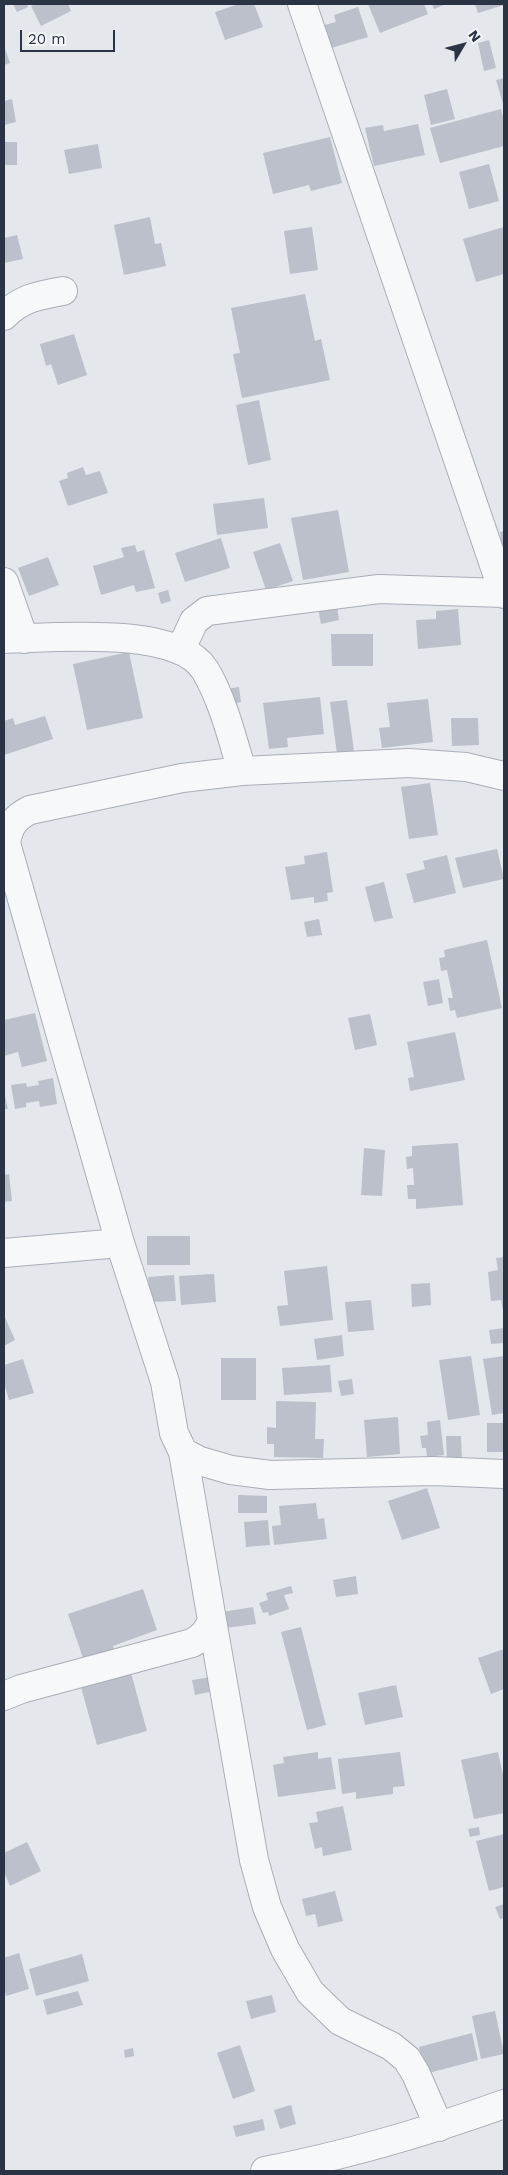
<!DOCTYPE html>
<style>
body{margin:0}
#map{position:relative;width:508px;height:2175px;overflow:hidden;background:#e4e7ec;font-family:"Work Sans",sans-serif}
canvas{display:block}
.frame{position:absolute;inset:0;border:5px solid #2b3445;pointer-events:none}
.north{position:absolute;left:438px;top:20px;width:50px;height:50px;-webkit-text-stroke:4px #f4f6f9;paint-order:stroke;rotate:53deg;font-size:14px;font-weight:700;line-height:20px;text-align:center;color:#2b3445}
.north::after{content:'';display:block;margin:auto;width:18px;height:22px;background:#2b3445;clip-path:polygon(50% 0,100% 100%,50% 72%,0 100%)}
.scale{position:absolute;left:20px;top:30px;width:95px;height:22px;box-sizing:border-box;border:2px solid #2b3445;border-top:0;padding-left:6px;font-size:15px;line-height:18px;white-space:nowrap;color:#2b3445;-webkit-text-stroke:4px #f4f6f9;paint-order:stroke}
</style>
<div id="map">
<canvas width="508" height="2175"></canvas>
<div class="frame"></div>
<div class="north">N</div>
<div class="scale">20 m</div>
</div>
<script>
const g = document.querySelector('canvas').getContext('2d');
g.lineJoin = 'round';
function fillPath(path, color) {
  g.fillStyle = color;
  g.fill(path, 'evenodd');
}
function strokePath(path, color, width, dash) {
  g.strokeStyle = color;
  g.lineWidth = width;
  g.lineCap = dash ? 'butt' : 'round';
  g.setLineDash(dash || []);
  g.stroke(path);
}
const building = new Path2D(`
 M13 4H27L28 7 17 12Z
 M36 4H68L71 11 41 26 31 6Z
 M239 4H254L263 27 225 40 215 12Z
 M368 4H424L428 14 380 33Z
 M432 4H446L434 9Z
 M475 4H504V5L478 13Z
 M358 7 368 37 328 49 321 26 336 22 334 15Z
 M489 40 496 68 484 71 478 43Z
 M4 46 10 63 4 65Z
 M504 78V107L496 80Z
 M447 89 455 119 431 125 424 95Z
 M12 99 16 122 4 125V101Z
 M501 109 504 121V146L440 163 430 128Z
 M418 124 425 155 374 166 365 128 383 125 384 131Z
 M330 137 342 183 311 191 309 185 273 194 263 153Z
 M4 142H17V165H4Z
 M98 144 102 168 69 174 64 150Z
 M489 164 499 201 469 209 459 172Z
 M150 217 155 244 161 243 166 266 124 275 114 225Z
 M312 227 318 270 290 274 284 231Z
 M504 227V274L476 282 463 239Z
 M17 235 23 259 4 263V238Z
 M305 294 315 341 321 339 330 380 242 398 233 354 240 353 231 308Z
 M74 334 87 375 58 385 51 364 46 366 40 344Z
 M259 400 271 460 248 465 236 405Z
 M83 467 86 475 100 471 108 493 68 506 59 481 68 478 67 473Z
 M264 498 268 528 217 535 213 504Z
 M338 510 349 572 303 580 291 518Z
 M504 531V551H503L500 532Z
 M221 538 230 568 185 582 175 553Z
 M280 543 293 581 266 590 253 552Z
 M135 545 137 552 144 550 155 588 136 592 134 585 101 595 93 566 124 557 121 548Z
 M48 557 59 585 29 596 18 568Z
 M168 590 171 601 161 604 158 593Z
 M336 600 339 620 321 624 317 603Z
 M458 609 461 645 418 649 416 620 436 619V611Z
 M331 634H373V666H332Z
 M129 652 143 718 87 730 73 664Z
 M239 687 241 702 228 705 226 689Z
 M320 697 324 734 287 738 288 747 269 749 263 703Z
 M428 699 433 742 382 748 379 728 390 727 387 703Z
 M347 700 355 758 338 761 330 702Z
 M45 716 53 739 4 755V721L13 718 15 725Z
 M451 718H478L479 745 452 746Z
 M430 783 438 835 409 839 401 787Z
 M497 849 504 879 463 888 455 858Z
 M327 852 333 892 327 893 328 901 314 903V897L291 900 285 867 305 864 304 856Z
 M447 855 456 893 414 903 406 874 425 869 423 861Z
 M384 882 393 918 374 922 365 887Z
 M319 919 322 935 307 937 304 922Z
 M487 940 502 1008 457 1018 455 1010 450 1011 448 998H453L447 970 441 971 439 958 445 957 444 950Z
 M439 979 443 1003 428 1006 423 982Z
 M35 1013 47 1061 22 1067 18 1052 4 1056V1020Z
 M370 1014 377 1045 355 1050 348 1018Z
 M455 1032 465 1080 410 1091 408 1078 414 1077 407 1042Z
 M53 1078 57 1104 40 1107 39 1101 26 1103V1107L15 1109 11 1085 26 1083 27 1087 39 1085 38 1081Z
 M4 1092 8 1109H4Z
 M458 1143 463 1205 416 1209V1199H408L407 1185H414L413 1168 407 1169 406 1157 412 1156V1146Z
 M364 1148 385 1150 382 1196 361 1195Z
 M9 1174 12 1201 4 1202V1175Z
 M147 1236H190V1265H147Z
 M504 1257V1311H503L501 1300 491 1301 488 1272 498 1270 496 1258Z
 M327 1266 333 1320 280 1326 277 1306 288 1305 284 1271Z
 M214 1274 216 1302 181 1305 179 1276Z
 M174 1275 176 1301 150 1302 148 1277Z
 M430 1283 431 1305 412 1307 411 1284Z
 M371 1300 374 1330 348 1332 345 1302Z
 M4 1315 15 1340 4 1346Z
 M504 1328V1343L491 1344 489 1330Z
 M342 1335 344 1356 317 1360 314 1339Z
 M471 1356 480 1415 448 1420 439 1360Z
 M504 1356V1413L492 1415 483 1359Z
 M221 1358H256V1400H221Z
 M23 1359 34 1393 9 1400 4 1383V1365Z
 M330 1365 332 1392 284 1395 282 1368Z
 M352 1379 354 1394 341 1396 338 1381Z
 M276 1401 316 1402 315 1439H324L323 1458 274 1457V1444H267V1427L276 1428Z
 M398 1417 400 1454 367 1457 364 1420Z
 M440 1420 444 1455 427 1457 426 1448H422L420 1436 428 1435 427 1422Z
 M487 1423H504V1452H487Z
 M446 1436H461L462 1461H447Z
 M427 1488 440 1528 402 1540 388 1501Z
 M238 1495 267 1496V1513H238Z
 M316 1503 318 1519 324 1518 327 1539 274 1545 272 1526 281 1525 279 1506Z
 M268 1520 270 1545 246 1547 244 1522Z
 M356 1576 358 1594 336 1597 333 1580Z
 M291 1586 293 1593 284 1595 289 1609 269 1616 268 1612 263 1613 259 1603 268 1600 266 1593Z
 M143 1589 157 1630 113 1646 116 1654 85 1664 68 1614Z
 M253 1607 256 1624 226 1628 223 1612Z
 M301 1627 326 1725 307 1730 281 1632Z
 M504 1649V1689L491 1694 478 1658Z
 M131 1673 147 1731 97 1745 81 1687Z
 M211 1677 214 1691 195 1695 192 1680Z
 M396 1685 403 1717 365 1725 358 1693Z
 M318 1752V1759L331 1757 336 1789 278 1797 273 1765 284 1763 283 1757Z
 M400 1752 405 1786 393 1787V1794L356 1799V1792L342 1794 338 1759Z
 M498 1752 504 1779V1813L474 1819 461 1760Z
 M343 1806 352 1850 323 1856 322 1847 315 1849 309 1823 318 1822 316 1812Z
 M479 1827 480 1835 470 1837 468 1829Z
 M504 1834V1887L489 1891 476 1841Z
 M27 1842 41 1871 10 1886 4 1872V1853Z
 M335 1891 343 1921 318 1927 315 1914 306 1916 302 1899Z
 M504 1904V1918L500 1919 495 1907Z
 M19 1953 29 1989 6 1996 4 1987V1958Z
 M82 1954 89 1981 36 1996 29 1969Z
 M78 1991 83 2005 47 2015 43 2000Z
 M272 1995 276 2012 251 2019 246 2001Z
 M495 2011 504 2054 481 2059 472 2016Z
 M472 2033 478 2060 425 2074 419 2047Z
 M240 2045 255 2091 233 2099 217 2053Z
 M133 2048 134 2056 125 2058 124 2050Z
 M291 2105 296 2124 280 2129 274 2110Z
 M263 2119 265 2130 236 2137 233 2126Z`);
const minor = new Path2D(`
 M302 4 504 594
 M4 316C21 298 40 295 63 291
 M4 582 24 639
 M4 639C52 638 177 625 205 670 223 700 232 738 242 771
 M181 649 194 621 207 611 379 589 504 593
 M504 776 466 767 409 763 242 771 182 778 30 810C14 818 9 826 6 843L120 1243 165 1382 174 1433 183 1452 200 1461 231 1470 270 1475 434 1471 504 1474
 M4 1253 120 1243
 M212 1620 254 1860 267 1907 285 1949 310 1992 340 2021 391 2046 407 2059 416 2074 439 2127
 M4 1696 21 1689 192 1643C203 1637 208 1631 212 1620L183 1452
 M265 2171C347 2155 426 2132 504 2104`);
fillPath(building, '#bbc0ca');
strokePath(minor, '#a9aeb7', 30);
strokePath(minor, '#f7f8fa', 28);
</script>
